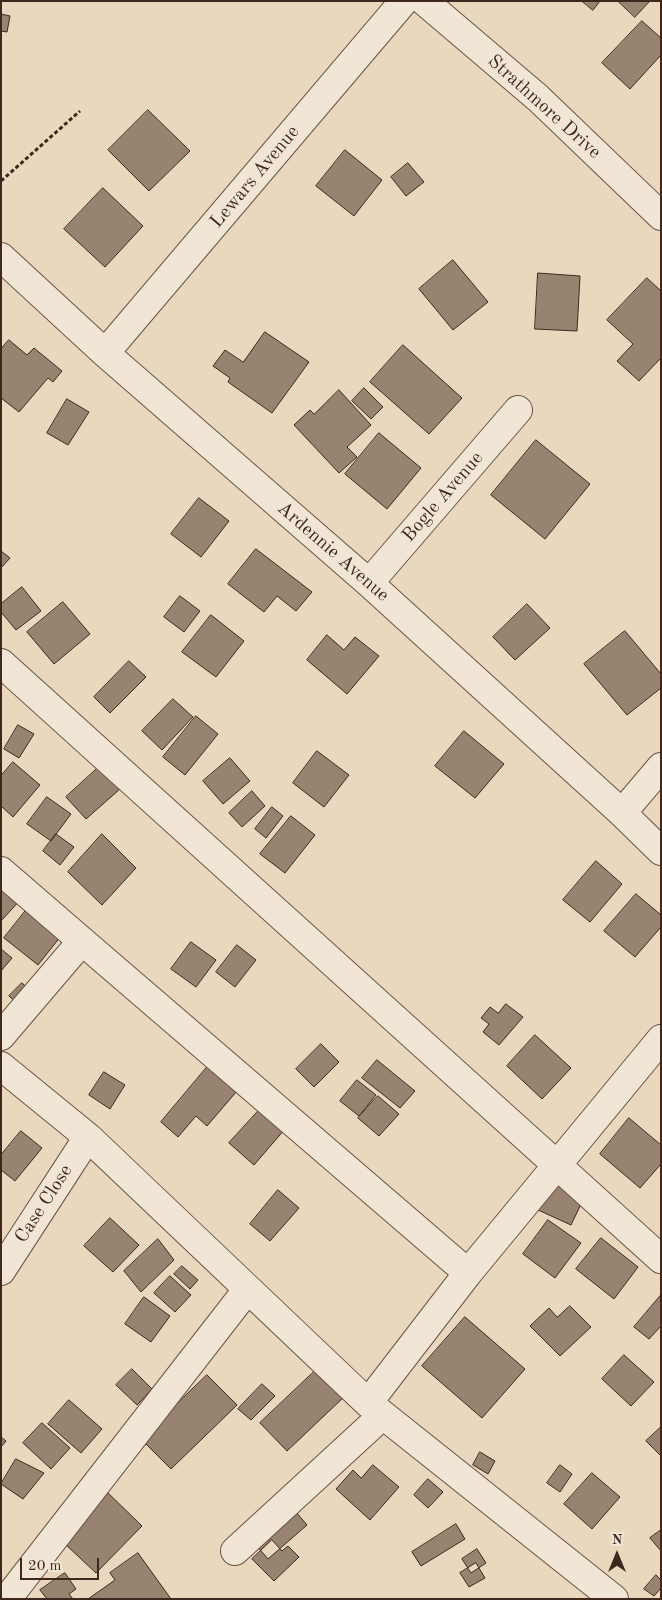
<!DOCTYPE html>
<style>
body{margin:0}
#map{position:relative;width:662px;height:1600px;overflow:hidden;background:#e9d7be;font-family:"Old Standard TT",serif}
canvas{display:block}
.frame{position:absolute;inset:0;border:2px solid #40271d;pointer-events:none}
.north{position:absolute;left:592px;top:1530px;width:50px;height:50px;-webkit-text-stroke:4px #f1e5d5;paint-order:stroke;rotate:0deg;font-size:14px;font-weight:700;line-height:20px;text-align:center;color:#40271d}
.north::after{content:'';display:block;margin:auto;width:18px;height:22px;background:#40271d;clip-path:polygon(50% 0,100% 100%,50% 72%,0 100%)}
.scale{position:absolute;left:20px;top:1558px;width:79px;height:22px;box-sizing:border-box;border:2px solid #40271d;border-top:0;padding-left:6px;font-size:15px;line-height:18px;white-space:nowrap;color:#40271d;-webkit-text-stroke:4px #f1e5d5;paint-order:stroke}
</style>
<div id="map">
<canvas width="662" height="1600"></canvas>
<div class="frame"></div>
<div class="north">N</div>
<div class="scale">20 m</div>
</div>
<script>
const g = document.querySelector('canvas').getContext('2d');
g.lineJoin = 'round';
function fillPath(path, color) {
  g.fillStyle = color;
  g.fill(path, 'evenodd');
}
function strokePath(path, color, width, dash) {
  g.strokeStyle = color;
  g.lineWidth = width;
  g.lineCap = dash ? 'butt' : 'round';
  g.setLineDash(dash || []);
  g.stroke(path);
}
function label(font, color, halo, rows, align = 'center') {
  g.font = font + ' "Old Standard TT",serif';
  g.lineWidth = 4.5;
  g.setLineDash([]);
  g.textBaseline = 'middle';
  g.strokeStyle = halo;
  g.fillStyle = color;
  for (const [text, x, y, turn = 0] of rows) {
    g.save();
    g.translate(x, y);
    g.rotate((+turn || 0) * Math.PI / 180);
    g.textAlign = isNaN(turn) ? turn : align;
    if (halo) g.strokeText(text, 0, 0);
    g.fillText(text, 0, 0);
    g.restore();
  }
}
const building = new Path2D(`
 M582 1H600L593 10Z
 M618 1H650L635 17Z
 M1 14 10 16 7 32 1 31Z
 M642 21 661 38V55L630 89 602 63Z
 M148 110 190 151 149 191 108 150Z
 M345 150 382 180 354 216 316 186Z
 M408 163 424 182 406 196 391 177Z
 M103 188 143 226 105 267 64 229Z
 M453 260 488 302 453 330 419 289Z
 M538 273 580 276 577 331 535 329Z
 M647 278 661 291V358L639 381 617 361 633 344 607 320Z
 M265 332 309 362 272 413 228 382 230 378 213 366 225 350 243 362Z
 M9 340 27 355 34 348 62 371 53 382 48 378 19 412 1 398V349Z
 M403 345 462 398 429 434 370 382Z
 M364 388 383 407 371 419 352 401Z
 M339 390 371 425 347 447 357 457 339 473 294 425 310 410 314 414Z
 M67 399 89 412 68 445 47 433Z
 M379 433 421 468 387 509 345 474Z
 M536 440 590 484 545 539 491 495Z
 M199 498 229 521 201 557 171 534Z
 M256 549 312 592 296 611 277 596 264 612 228 584Z
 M1 551 10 558 1 568Z
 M22 587 41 611 16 630 1 612V604Z
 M180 596 200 611 184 632 164 617Z
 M63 602 90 634 54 664 27 632Z
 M527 604 550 628 515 660 493 637Z
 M211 615 244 641 216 677 182 652Z
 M625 631 661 674V688L627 715 584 664Z
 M327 635 344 650 355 637 379 656 347 694 307 660Z
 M129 661 146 677 110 713 94 697Z
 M173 699 193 717 162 750 142 731Z
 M196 716 218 734 185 775 163 757Z
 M18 725 34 734 19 758 4 749Z
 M464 731 504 764 475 798 435 766Z
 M317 751 349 775 324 807 293 783Z
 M230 758 250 781 223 804 203 781Z
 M13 762 40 785 13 817 1 806V776Z
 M100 766 120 789 86 819 66 797Z
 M252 791 265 806 242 827 229 813Z
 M47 797 71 814 51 841 27 824Z
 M272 807 283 816 266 838 255 829Z
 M291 816 315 835 285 873 260 854Z
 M56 834 74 847 60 865 43 851Z
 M102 834 136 868 102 905 68 872Z
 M596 861 622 884 590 922 563 900Z
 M7 884 22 898 1 921V890Z
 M636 894 661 915V927L635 957 604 931Z
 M27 909 61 936 38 965 4 938Z
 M191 942 216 960 196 987 171 969Z
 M237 945 256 960 235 987 216 972Z
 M1 949 12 958 1 971Z
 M22 983 32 992 19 1005 9 996Z
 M506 1004 523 1017 499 1045 483 1032 489 1024 481 1018 490 1007 498 1013Z
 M535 1035 571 1068 542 1099 507 1066Z
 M321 1044 339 1062 314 1087 296 1069Z
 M377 1060 415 1091 400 1108 362 1078Z
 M208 1066 237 1091 207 1126 196 1116 178 1137 161 1122Z
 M104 1072 125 1085 110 1109 89 1095Z
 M357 1080 376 1095 359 1116 340 1101Z
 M378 1096 399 1114 379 1136 358 1118Z
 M261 1108 285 1129 254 1165 229 1143Z
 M629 1118 661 1145V1164L640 1188 600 1154Z
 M21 1131 42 1148 15 1181 1 1170V1155Z
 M558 1183 582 1202 571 1225 536 1209Z
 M278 1190 299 1208 270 1241 250 1224Z
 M110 1218 139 1245 113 1272 84 1246Z
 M548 1220 581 1243 555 1278 523 1254Z
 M601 1238 638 1267 614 1299 576 1269Z
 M158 1239 174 1260 141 1292 124 1271Z
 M182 1266 198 1280 190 1289 174 1274Z
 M170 1276 191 1295 175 1312 154 1293Z
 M661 1295V1326L649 1339 634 1327Z
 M144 1297 170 1316 151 1342 125 1324Z
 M570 1306 591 1327 560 1356 530 1326 549 1308 557 1317Z
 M465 1317 525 1369 482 1418 422 1366Z
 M624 1355 654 1382 631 1406 602 1379Z
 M132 1369 152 1389 137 1405 116 1385Z
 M317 1369 344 1397 287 1451 260 1423Z
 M207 1375 237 1405 171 1469 141 1439Z
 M262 1384 275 1396 251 1420 238 1409Z
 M69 1400 102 1429 81 1453 48 1424Z
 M42 1423 70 1448 51 1469 23 1443Z
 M661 1427V1456L646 1441Z
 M1 1437 6 1441 1 1447Z
 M480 1452 495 1461 488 1474 473 1465Z
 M16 1459 44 1473 23 1499 1 1484Z
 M373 1465 399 1487 370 1520 336 1489 353 1470 361 1478Z
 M560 1465 572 1474 560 1492 547 1483Z
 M592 1473 620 1497 592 1529 564 1504Z
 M428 1479 443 1492 428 1508 414 1495Z
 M105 1490 142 1526 96 1573 64 1543 86 1521 80 1516Z
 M290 1505 307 1525 268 1559 251 1539Z
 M456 1524 465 1539 421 1566 412 1552Z
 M661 1530V1551L650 1538Z
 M272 1540 282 1551 288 1546 299 1557 274 1581 252 1559Z
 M477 1549 486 1563 471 1573 462 1559Z
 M138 1553 171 1599H88L115 1580 110 1573Z
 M476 1563 485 1578 469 1587 460 1573Z
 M65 1573 76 1589 69 1594 73 1599H47L40 1590Z
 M656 1575 661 1580V1588L654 1596 644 1589Z`);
const path = new Path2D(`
 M1 181 80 111`);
const minor = new Path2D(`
 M424 1 538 98 661 216
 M1 257 105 353 369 583 622 813 661 851
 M105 353 404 1
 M369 583 518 410
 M1 663 661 1259
 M622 813 661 767
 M1 871 82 941 468 1273
 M1 1036 82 941
 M1 1066 88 1137 368 1403 614 1599
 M1 1271 88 1137
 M368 1403 468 1273 661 1039
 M235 1551 383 1415
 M7 1599 247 1290`);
const streetNames = [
 ["Strathmore Drive",544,107,42],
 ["Lewars Avenue",255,177,-50],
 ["Bogle Avenue",443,497,-49],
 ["Ardennie Avenue",333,552,41],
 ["Case Close",44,1204,-57]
];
fillPath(building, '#988371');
strokePath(building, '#40271d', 1);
strokePath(minor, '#6a5345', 30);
strokePath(path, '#40271d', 3, [4, 2.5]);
strokePath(minor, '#f1e5d5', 28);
label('19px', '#40271d', '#f1e5d5', streetNames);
</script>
